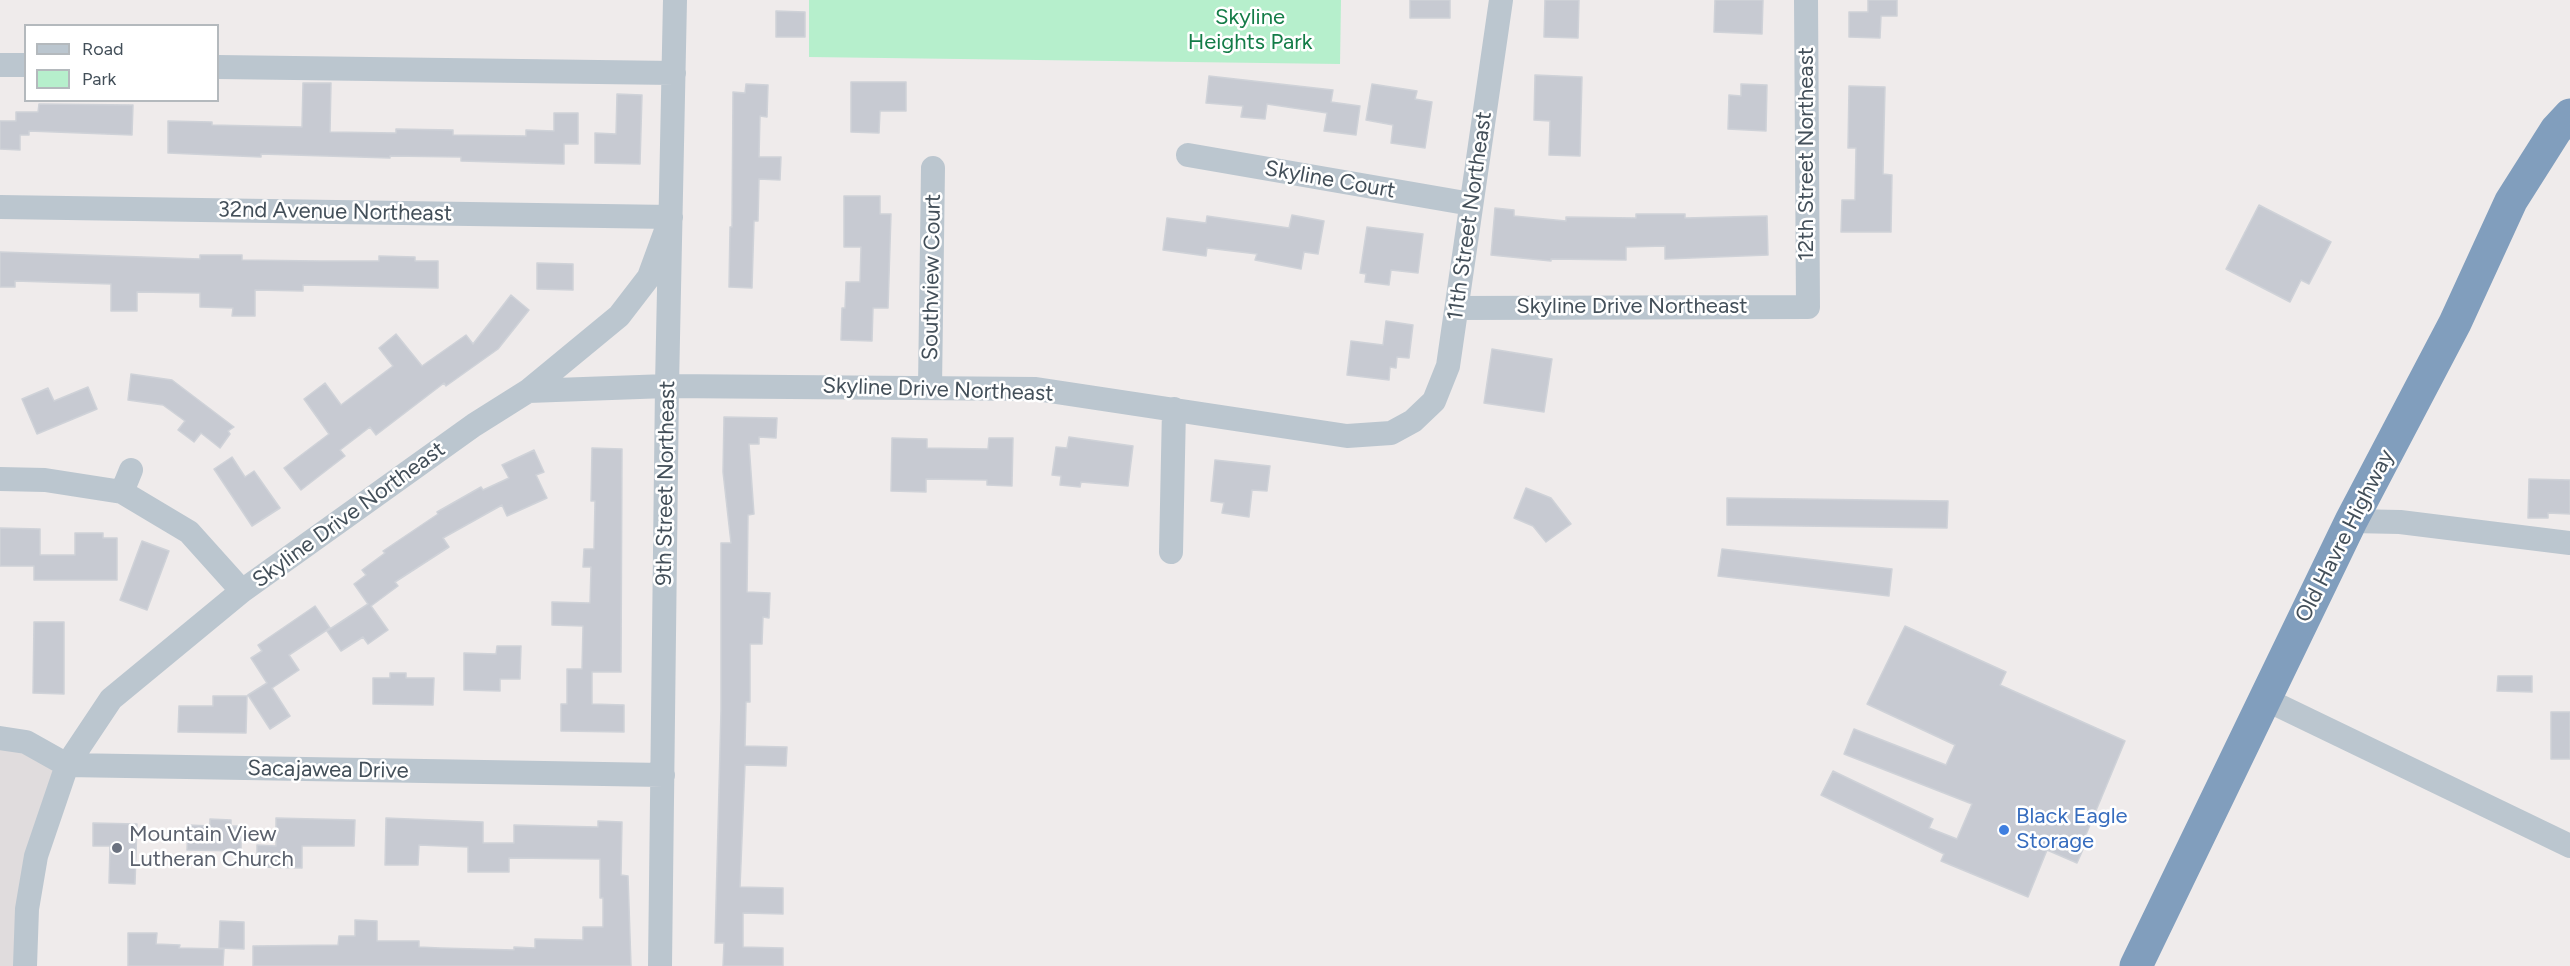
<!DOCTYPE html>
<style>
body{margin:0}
#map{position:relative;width:2570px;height:966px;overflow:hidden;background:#efebeb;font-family:Figtree,sans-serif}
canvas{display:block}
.legend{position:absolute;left:24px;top:24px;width:195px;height:78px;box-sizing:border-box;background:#fff;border:2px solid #b4b9bd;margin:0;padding:8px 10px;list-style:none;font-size:18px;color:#434f59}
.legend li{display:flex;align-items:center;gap:12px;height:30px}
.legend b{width:30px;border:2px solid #b4b9bd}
</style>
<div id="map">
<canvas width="2570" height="966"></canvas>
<ul class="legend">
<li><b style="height:8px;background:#bbc6cf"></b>Road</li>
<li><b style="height:16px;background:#b6efcc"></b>Park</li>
</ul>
</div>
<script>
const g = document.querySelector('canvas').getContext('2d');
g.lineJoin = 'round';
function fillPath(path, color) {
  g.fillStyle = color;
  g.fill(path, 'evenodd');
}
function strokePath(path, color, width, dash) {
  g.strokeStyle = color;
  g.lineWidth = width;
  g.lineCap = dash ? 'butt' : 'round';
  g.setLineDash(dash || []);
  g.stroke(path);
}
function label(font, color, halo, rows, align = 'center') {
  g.font = font + ' Figtree,sans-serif';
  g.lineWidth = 5;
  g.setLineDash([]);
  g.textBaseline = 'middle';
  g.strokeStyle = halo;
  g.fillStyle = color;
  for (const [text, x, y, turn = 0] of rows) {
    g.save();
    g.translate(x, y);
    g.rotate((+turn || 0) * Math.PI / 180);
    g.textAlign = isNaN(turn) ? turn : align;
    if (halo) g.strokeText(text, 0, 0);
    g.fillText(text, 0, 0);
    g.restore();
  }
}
const education = new Path2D(`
 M0 738 67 765 25 966H0Z`);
const green = new Path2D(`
 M809 0H1341L1340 64 809 57Z`);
const building = new Path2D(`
 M1410 0H1450V18H1410Z
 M1545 0H1579L1578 38 1544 37Z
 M1715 0H1763L1762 34 1714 32Z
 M1868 0H1897V16H1881L1880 38 1849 37V12H1868Z
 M776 11 805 12V37H776Z
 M1535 75 1582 77 1580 156 1549 155 1550 121 1534 120Z
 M1209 76 1333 90 1331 102 1360 106 1356 135 1324 131 1327 113 1267 104 1265 119 1241 117 1243 106 1206 103Z
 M851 82H906V111H880L879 133 851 132Z
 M303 83H331L330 132 396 133V129L453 130V135L526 136V130L554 131V113H578V144H564V164L461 161V157L390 156V158L261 154V157L168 153V121L212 122V125L302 127Z
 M746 84 768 85 767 117 760 116 759 157H781L780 180 759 179 758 221H754L752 288 729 287 730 227H732L733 92 745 93Z
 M1372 84 1417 91 1415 99 1432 102 1425 148 1391 143 1393 125 1366 120Z
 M1741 84 1767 85 1766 131 1728 129 1729 95 1741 96Z
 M1849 86 1885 87 1883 174 1892 175 1891 232H1841L1842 200H1855L1856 148H1848Z
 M617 94 642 95 640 164 595 163V133L616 134Z
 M39 104 133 105 132 135 29 131V135H20V150L0 149V121H16V112H38Z
 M844 196H880V214H891L888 308H873L872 341 841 340 842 308H845L846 282H860L861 247H844Z
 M2259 205 2331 242 2309 284 2301 280 2290 302 2226 269Z
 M1495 208 1514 210V216L1566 221V217L1636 218V214H1685V218L1767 216 1768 255 1665 259V246L1626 247V260L1551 259V261L1491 255Z
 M1292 215 1324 221 1318 254 1304 252 1301 269 1255 260 1257 254 1207 248 1206 256 1163 250 1167 218 1206 223 1207 216 1289 228Z
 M1367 227 1423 234 1418 273 1391 270 1389 285 1365 282 1366 274 1360 273Z
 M0 252 200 259V255H242V260L319 261H379V256L415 257V261H438V288L303 285V291L255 290V316H232L233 308 200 307V293L137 292V311H111V284L15 281V287H0Z
 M537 263 573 264V290L537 289Z
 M511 295 529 310 498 349 446 386 444 383 376 435 370 427 340 450 345 456 301 490 284 468 329 434 304 399 325 383 341 405 393 366 379 348 396 334 422 366 466 335 473 344Z
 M1386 321 1413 325 1409 358 1397 357 1396 368 1390 367 1389 380 1347 375 1351 341 1383 345Z
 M1492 349 1552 359 1544 412 1484 403Z
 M131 374 172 380 234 427 228 431 230 434 220 448 201 433 194 442 178 430 185 421 163 405 128 400Z
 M88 387 97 409 37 434 22 399 48 388 54 401Z
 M724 417 777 418 776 438 759 437V444H749L754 514 748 515 747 592 770 593 769 618 763 617 762 644H750V702H746L745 746 787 747 786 766 745 765 740 887 783 888V914L743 913V947L783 948V966H723L724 943H715L721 710V543H731L723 472Z
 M1069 437 1133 446 1128 486 1081 482 1080 487 1060 485 1061 476 1052 475 1056 447 1067 448Z
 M892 438 927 439V448L988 449 989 438H1013L1012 486 987 485V480L926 479V492L891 491Z
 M592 448 622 449 621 672H592V704L624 705V732L561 731V704H567V669H582L583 626 552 625V602L590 603 591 567H583L584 549H594L595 501H591Z
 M534 450 544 472 536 475 547 498 507 516 502 505 443 538 449 547 395 582 398 586 371 606 388 630 368 644 363 637 341 651 327 631 368 604 354 584 366 575 362 570 385 553 383 551 438 514 437 512 481 487 483 490 509 478 502 465Z
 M232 457 245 477 254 471 280 508 252 526 214 469Z
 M1215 460 1270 466 1267 491 1252 490 1249 517 1222 513 1224 503 1211 501Z
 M2529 479 2570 480V514L2548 513V518H2528Z
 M1526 488 1551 498 1571 524 1546 542 1533 526 1514 518Z
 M1727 498 1948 501 1947 528 1727 525Z
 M0 528 40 529V555H75V533H103V538H117V580H34V566H0Z
 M142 541 169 551 147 610 120 600Z
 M1722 549 1892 569 1889 596 1718 576Z
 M315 606 330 628 289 655 299 670 272 688 290 716 270 729 248 695 267 683 251 658 262 651 258 645Z
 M34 622H64V694L33 693Z
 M1905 626 2006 672 2000 685 2125 741 2085 837 2088 838 2077 863 2047 850 2028 897 1941 861 1944 854 1821 795 1833 771 1933 819 1929 828 1957 839 1972 804 1844 754 1854 729 1946 765 1955 745 1867 704Z
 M497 646H521L520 679H500V691L464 690V653L496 654Z
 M390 673H406V678H434L433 705 373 704V678H390Z
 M2498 676H2532V692L2497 691Z
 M213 696H247L246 733 178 732 179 706H213Z
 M2551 712H2570V759H2551Z
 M276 818 355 820 354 846H302V868L257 867V845L276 846Z
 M386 818 483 822V843H514V825L598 827V821L622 822 621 875 628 876 631 966H253V946L338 945 339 936H355V920L377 921V941H419V947L440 948 514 950V947L535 948V939L583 940V927H603V898H600V859L509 858V872H468V847L419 845 418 865H385Z
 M210 819 231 820V826H241V851L187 850 188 825 210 826Z
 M93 823 137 824 135 884 109 883 110 846H93Z
 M220 921 244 922V949L219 948Z
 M128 933H157L156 944 180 945 179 948 224 949 223 966H128Z`);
const minor = new Path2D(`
 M0 65H26
 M218 67 674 73
 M1188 155 1471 204
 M0 207 671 217
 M1457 308 1808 307 1806 0
 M930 387 933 168
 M528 391 667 386 1036 389 1347 436 1391 433 1413 421 1434 401 1448 366 1501 0
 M0 479 45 480 122 492 189 532 242 591
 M122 492 131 470
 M2351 521 2400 522 2570 543
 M1171 552 1174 409
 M2265 699 2570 846
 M0 738 26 742 67 765 663 775
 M25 966 27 909 36 856 67 765 111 699 242 591 474 425 528 391 619 316 649 277 671 217
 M660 966 667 386 675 0`);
const highway = new Path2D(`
 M2136 966 2351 521 2455 323 2511 201 2556 130 2570 115`);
const markers = [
 [2004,830,6,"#3f7fe0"],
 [117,848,6,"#6b7280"]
];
const parkNames = [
 ["Skyline",1250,18],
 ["Heights Park",1250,43]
];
const streetNames = [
 ["12th Street Northeast",1807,154,-90],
 ["Skyline Court",1330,180,10],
 ["32nd Avenue Northeast",335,212,1],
 ["11th Street Northeast",1470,216,-82],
 ["Southview Court",932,277,-89],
 ["Skyline Drive Northeast",1632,307],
 ["Skyline Drive Northeast",938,390,2],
 ["9th Street Northeast",666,483,-89],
 ["Skyline Drive Northeast",349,515,-36],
 ["Old Havre Highway",2345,536,-63],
 ["Sacajawea Drive",328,770,1]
];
const shopNames = [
 ["Black Eagle",2016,817],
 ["Storage",2016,842]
];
const worshipNames = [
 ["Mountain View",129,835],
 ["Lutheran Church",129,860]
];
fillPath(education, '#e0dcdd');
fillPath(green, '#b6efcc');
fillPath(building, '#c7cad2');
strokePath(building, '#cfd2d8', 1.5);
strokePath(minor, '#bbc6cf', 24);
strokePath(highway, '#819ebd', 33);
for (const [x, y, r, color] of markers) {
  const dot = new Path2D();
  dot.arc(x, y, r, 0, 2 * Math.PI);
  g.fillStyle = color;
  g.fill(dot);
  strokePath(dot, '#fff', 2);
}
label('22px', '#137c47', '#fff', parkNames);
label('22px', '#434f59', '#fff', streetNames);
label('22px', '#366cbe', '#fff', shopNames, 'left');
label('22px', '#5b616d', '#fff', worshipNames, 'left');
</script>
